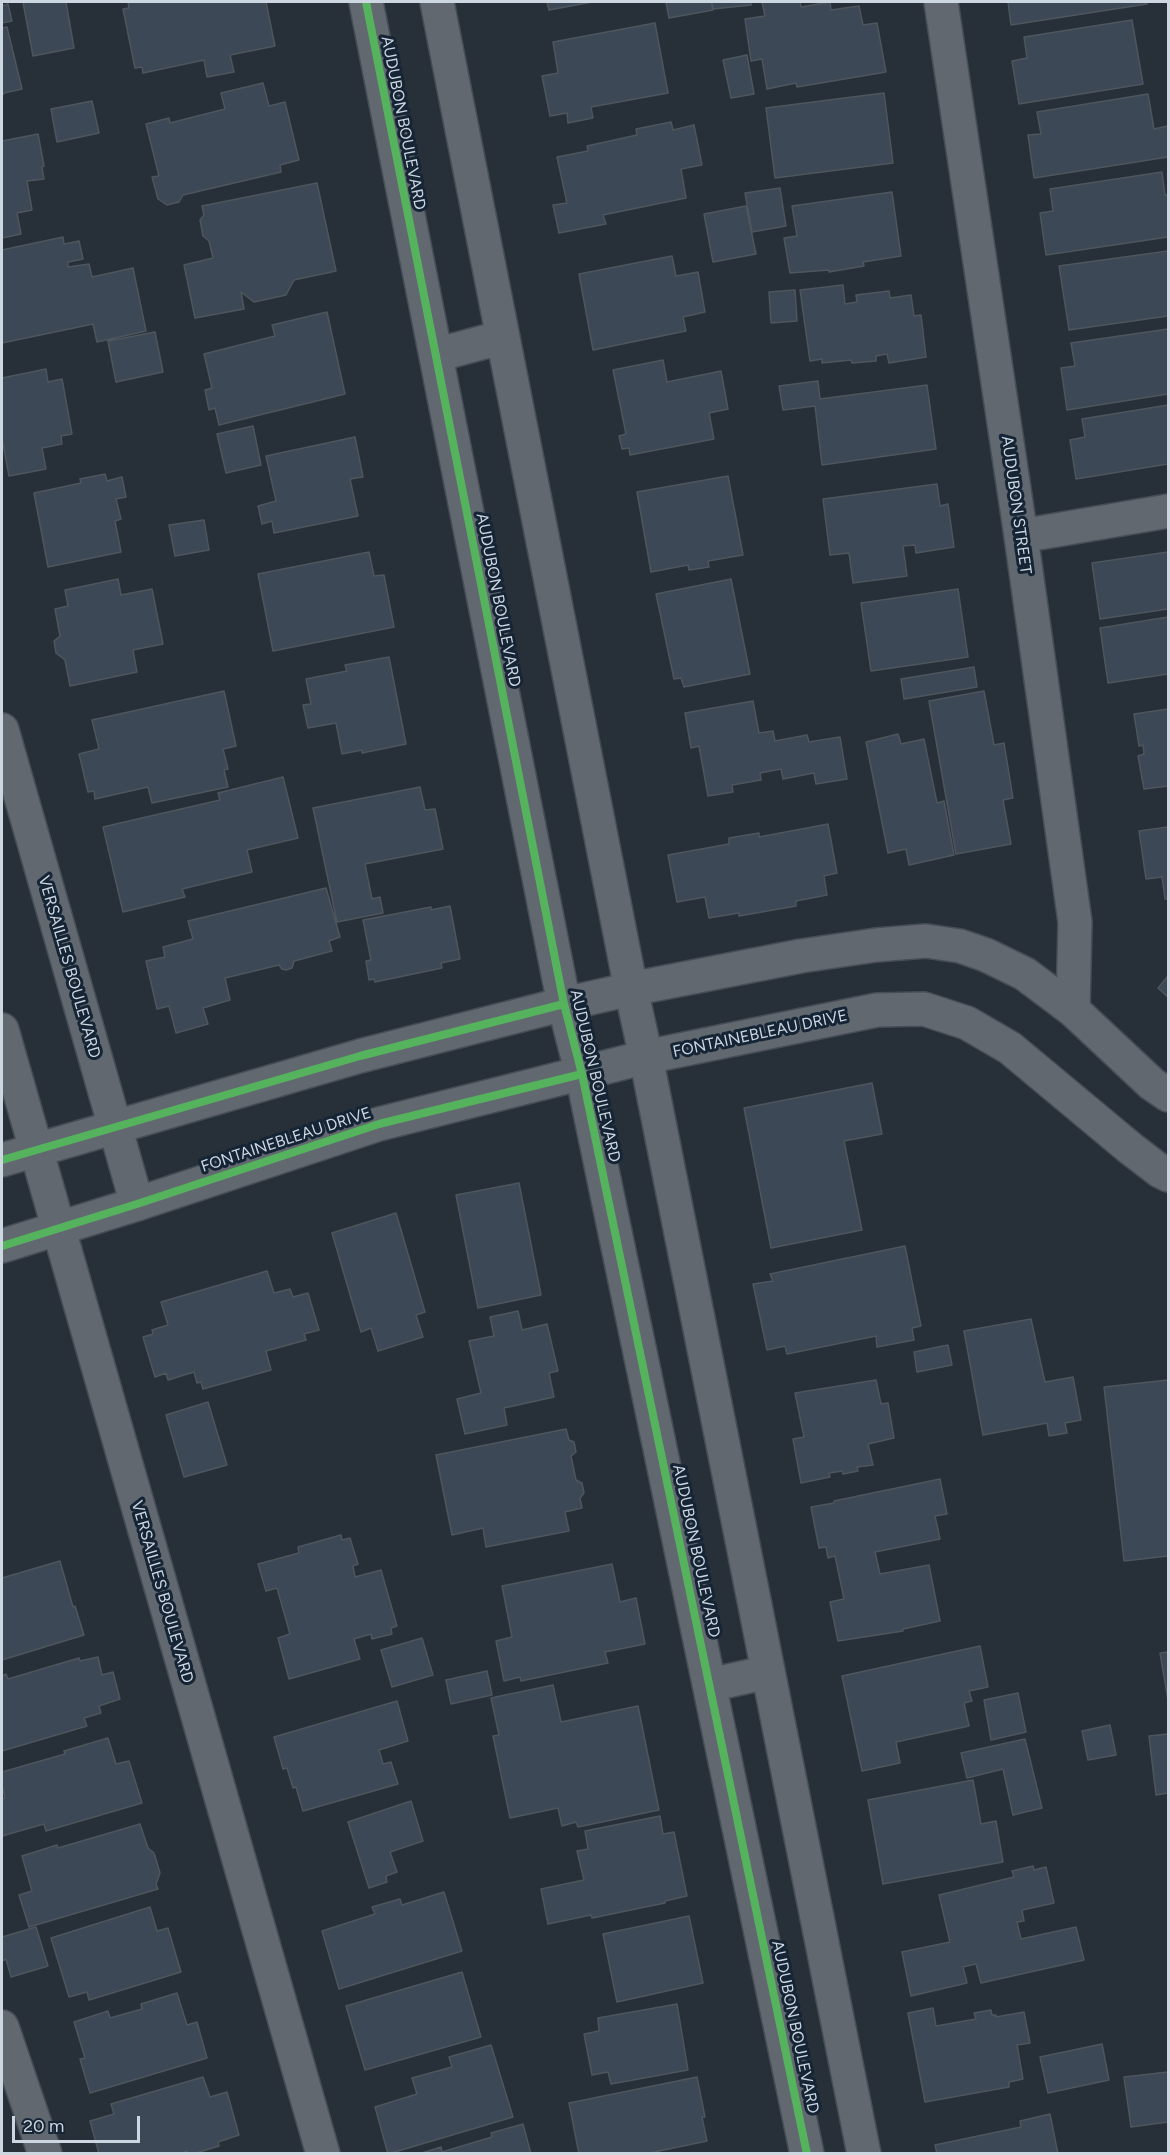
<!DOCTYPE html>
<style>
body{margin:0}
#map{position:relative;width:1170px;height:2155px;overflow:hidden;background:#273039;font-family:Figtree,sans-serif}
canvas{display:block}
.frame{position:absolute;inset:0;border:3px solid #cdd7e2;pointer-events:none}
.scale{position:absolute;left:12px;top:2116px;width:128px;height:27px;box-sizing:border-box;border:3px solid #cdd7e2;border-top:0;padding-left:8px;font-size:18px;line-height:21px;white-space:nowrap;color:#cdd7e2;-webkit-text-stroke:4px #162535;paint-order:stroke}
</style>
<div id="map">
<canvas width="1170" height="2155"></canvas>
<div class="frame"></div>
<div class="scale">20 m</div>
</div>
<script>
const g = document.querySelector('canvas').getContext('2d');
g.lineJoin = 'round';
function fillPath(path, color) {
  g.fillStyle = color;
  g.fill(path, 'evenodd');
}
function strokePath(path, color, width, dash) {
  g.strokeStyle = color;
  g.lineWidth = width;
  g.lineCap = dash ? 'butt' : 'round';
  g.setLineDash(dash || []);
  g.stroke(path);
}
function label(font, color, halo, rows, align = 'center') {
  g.font = font + ' Figtree,sans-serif';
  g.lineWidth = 6;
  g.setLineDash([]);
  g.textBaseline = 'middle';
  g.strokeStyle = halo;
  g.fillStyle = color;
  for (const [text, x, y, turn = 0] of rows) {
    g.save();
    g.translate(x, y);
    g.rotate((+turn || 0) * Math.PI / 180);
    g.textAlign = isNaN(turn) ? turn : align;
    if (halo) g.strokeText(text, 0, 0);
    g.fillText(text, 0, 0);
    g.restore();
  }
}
const building = new Path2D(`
 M23 2H66L74 48 33 56Z
 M128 2H266L275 46 230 55 234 72 207 77 204 60 143 73 142 67 135 68 123 9 129 8Z
 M547 2H592L549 10Z
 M666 2H711L713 10 669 18Z
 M712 2H751V5L713 9Z
 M762 2H800L801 7 830 2 831 10 859 6 863 25 877 23 886 72 797 87 796 83 767 89 762 59 751 61 745 19 765 16Z
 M1008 2H1146L1147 4 1011 25Z
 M8 4 12 21 2 23V6Z
 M1132 20 1143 84 1019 104 1012 61 1027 58 1024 37Z
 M655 23 668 93 591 107 593 118 568 123 567 113 550 116 542 76 558 73 553 42Z
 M7 27 22 89 4 93 2 96V28Z
 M747 55 754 94 731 98 723 60Z
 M263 83 269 106 285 102 299 160 280 165 281 172 183 195 179 202 167 205 158 199 152 177 159 176 146 124 169 118 170 123 225 109 221 93Z
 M884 93 893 163 775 178 766 108Z
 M1148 94 1154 129 1168 126V157L1034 178 1028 135 1041 134 1037 112Z
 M92 101 99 133 57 142 51 109Z
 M671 122 673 130 694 125 702 165 681 169 686 198 603 215 606 224 559 233 553 205 567 203 557 157 588 151 587 146 637 135 636 129Z
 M38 134 44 166 42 167 44 179 27 181 32 210 17 213 21 234 2 238V141Z
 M1162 172 1165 195H1168V237L1046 255 1040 213 1053 211 1050 189Z
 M317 183 336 271 294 280 286 295 254 302 241 292 244 309 195 318 184 265 213 258 209 241 203 236 200 220 204 215 202 206Z
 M780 188 786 226 752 232 745 193Z
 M892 192 901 256 863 262 864 266 829 272V270L790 273 784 238 797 236 792 206Z
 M746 206 756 254 713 262 704 214Z
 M63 237 64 244 79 241 83 259 68 262V267L89 264 92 277 133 268 146 331 97 342 93 324 2 343V250Z
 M1168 251V316L1069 330 1059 266Z
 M672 256 676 276 698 272 705 312 683 317 686 331 593 350 579 274Z
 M843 285 845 304 857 302 856 295 889 291 890 298 911 295 914 316 921 315 926 357 889 363 887 354 876 356V361L852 363 851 360 822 363V359L810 361 800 290Z
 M795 290 797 321 771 323 769 292Z
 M327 312 345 394 219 425 215 408 209 410 205 390 212 388 204 354 275 336 272 325Z
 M1168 329V394L1067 410 1061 368 1075 366 1071 343Z
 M155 332 163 372 116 382 108 341Z
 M663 360 667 382 721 371 728 409 709 413 714 439 630 455 629 448 622 449 619 436 626 434 613 370Z
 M46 369 48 382 62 379 72 434 61 436 62 444 42 448 46 469 9 476 2 438V378Z
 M818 381 820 399 927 385 936 449 822 465 815 406 783 410 779 386Z
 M1168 405V464L1076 479 1070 440 1085 437 1082 419Z
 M253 426 261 465 226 473 217 434Z
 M355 437 363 477 350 479 358 516 274 533 272 521 262 524 258 506 276 501 266 456Z
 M105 474 107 481 122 477 126 497 116 499 121 519 115 521 121 552 48 567 34 493 81 483 80 479Z
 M728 476 743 555 708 561 709 567 689 570 688 565 651 572 637 492Z
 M937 484 940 506 948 504 954 547 916 553 915 545 903 546 907 576 853 583 849 553 830 555 823 499Z
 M204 520 209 550 175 556 169 525Z
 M369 552 374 576 384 575 394 627 273 651 258 574Z
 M1168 552V609L1100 619 1092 563Z
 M118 579 121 595 152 589 163 644 133 650 137 672 70 686 65 660 56 653 54 641 60 636 55 609 68 606 65 590Z
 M731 579 750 674 684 687 681 678 674 679 656 594Z
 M958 589 968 657 871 671 861 603Z
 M1168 617V674L1108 683 1100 628Z
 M389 657 406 744 362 753V750L342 754 336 723 308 728 303 705 311 704 306 679 347 671 345 665Z
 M974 667 977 687 904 699 901 679Z
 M224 691 236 746 223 749 228 769 224 770 228 787 152 803 148 787 95 799 94 791 88 792 79 754 99 749 92 720Z
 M984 691 994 745 1004 743 1013 798 1003 800 1011 844 956 854 929 701Z
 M753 701 759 733 773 731 775 741 807 735 809 742 840 737 847 779 816 784 814 773 783 779 781 769 760 773 761 780 732 785 733 792 708 796 699 746 691 748 685 713Z
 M1168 709V786L1144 789 1138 756 1144 754 1143 745 1139 746 1134 714Z
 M898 734 901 744 924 739 937 803 944 801 954 855 909 865 906 849 888 853 866 742Z
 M283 777 298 838 247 850 252 872 182 889 185 897 123 912 103 827 220 800 218 793Z
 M420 787 425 810 435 809 443 849 365 864 372 899 380 897 383 913 337 922 313 808Z
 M828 824 837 873 824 876 827 895 796 901V906L739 916V913L709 918 705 897 677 902 668 855 729 844V838L759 833V837Z
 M1168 827V899H1165L1162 877 1146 879 1139 831Z
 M326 888 340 937 329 941 332 951 294 961 292 968 286 970 282 969 279 965 225 978 230 1000 203 1008 208 1024 176 1033 169 1006 157 1009 146 961 165 957 163 947 193 939 188 921Z
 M450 906 460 959 441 963 442 968 375 982 374 979 369 980 366 961 371 960 363 920 431 907V910Z
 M1168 976V997L1158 988Z
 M872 1083 882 1134 844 1141 862 1230 771 1248 744 1108Z
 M519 1183 541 1295 478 1308 456 1195Z
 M396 1213 425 1312 416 1315 423 1337 378 1351 371 1328 361 1332 332 1233Z
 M905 1246 921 1326 912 1328 914 1340 877 1347 876 1336 787 1354 785 1346 767 1350 753 1284 773 1281 770 1274Z
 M267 1271 274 1293 290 1289 293 1297 308 1293 319 1330 304 1334 306 1340 266 1351 271 1370 203 1389 201 1382 197 1383 194 1372 168 1380 166 1373 155 1377 143 1337 153 1334 152 1330 168 1325 161 1302Z
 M518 1311 522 1330 547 1324 558 1371 549 1373 554 1397 504 1408 507 1425 465 1434 457 1399 481 1393 469 1341 494 1336 490 1317Z
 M1031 1319 1045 1382 1073 1377 1081 1420 1065 1423 1067 1433 1049 1436 1047 1423 983 1435 964 1331Z
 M948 1345 952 1365 917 1372 914 1352Z
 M876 1380 881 1404 888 1403 894 1438 868 1444 873 1465 857 1467 858 1471 843 1474 842 1471 829 1473 830 1477 801 1483 793 1439 804 1437 795 1393Z
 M1168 1380V1556L1124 1561 1104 1387Z
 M208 1402 227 1465 184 1477 166 1415Z
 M566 1429 569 1440 574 1442 576 1452 571 1456 576 1480 582 1483 584 1493 580 1498 582 1508 565 1512 569 1531 486 1547 483 1528 452 1535 436 1455Z
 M940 1479 947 1514 935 1516 940 1539 875 1552 880 1574 929 1565 940 1621 903 1629V1631L838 1641 830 1602 844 1599 835 1556 828 1558 826 1547 819 1548 811 1507 834 1503V1501Z
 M341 1535 342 1540 350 1538 358 1564 353 1566 355 1577 381 1570 397 1626 391 1628 392 1634 372 1639 371 1634 354 1639 360 1659 289 1679 278 1638 290 1634 277 1588 266 1591 258 1564 299 1553 298 1547Z
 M60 1561 73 1607 75 1606 84 1635 2 1660V1578Z
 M612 1564 620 1602 636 1598 645 1644 605 1652 608 1663 521 1681 520 1677 504 1681 496 1641 512 1637 502 1586Z
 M422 1638 433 1675 392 1687 381 1650Z
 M980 1646 988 1687 969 1691 972 1701 964 1703 969 1726 896 1742 900 1763 862 1771 842 1676Z
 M1168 1652V1700L1160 1653Z
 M98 1657 102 1675 113 1672 120 1699 99 1706 101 1713 84 1718 87 1726 2 1751V1676L6 1674 8 1679 79 1658 80 1661Z
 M487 1671 492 1695 451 1704 446 1680Z
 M553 1685 561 1722 638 1706 659 1810 578 1827 576 1822 562 1826 558 1808 510 1818 493 1736 499 1735 491 1698Z
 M1018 1693 1026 1732 991 1740 984 1700Z
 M397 1701 408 1741 379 1750 383 1764 391 1762 398 1784 303 1811 296 1787 293 1788 287 1768 283 1769 274 1737Z
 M1110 1725 1116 1755 1088 1760 1082 1731Z
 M1168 1734V1793L1156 1795 1149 1736Z
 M108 1738 116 1764 129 1761 142 1803 46 1831 44 1824 2 1836V1799L5 1798 2 1785V1772L65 1754 64 1751Z
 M1025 1739 1042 1808 1013 1815 1003 1769 967 1778 961 1753Z
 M973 1780 981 1824 996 1821 1003 1862 883 1884 868 1800Z
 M411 1801 423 1841 390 1852 397 1872 386 1876 387 1882 369 1888 348 1822Z
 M660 1816 663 1834 674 1832 687 1896 665 1901V1903L592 1918 591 1915 548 1924 541 1889 584 1880 577 1851 588 1849 585 1831Z
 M140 1824 148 1848 154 1853 160 1873 156 1884 158 1889 29 1927 19 1895 32 1891 22 1856 57 1845 58 1848Z
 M1033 1866 1034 1870 1046 1867 1054 1903 1022 1910 1024 1921 1017 1922 1021 1939 1076 1927 1084 1960 981 1983 976 1964 963 1967 967 1983 911 1996 902 1952 950 1942 939 1895 1014 1877 1012 1871Z
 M444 1892 462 1951 339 1989 322 1931 375 1914 372 1907 400 1899 402 1905Z
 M150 1907 157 1931 168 1928 181 1972 89 2000 87 1992 69 1997 51 1938Z
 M689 1916 703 1983 617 2002 603 1934Z
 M36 1927 48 1966 11 1977 6 1959 2 1961V1937Z
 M462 1972 481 2037 365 2070 346 2006Z
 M177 1993 187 2025 197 2022 207 2058 90 2093 80 2059 85 2058 74 2022 108 2011 110 2018 142 2009 141 2004Z
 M677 2004 688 2070 611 2084 608 2072 592 2075 584 2034 599 2031 598 2018Z
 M933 2008 936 2026 976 2019 974 2013 991 2010 992 2015H996V2017L1024 2012 1030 2043 1017 2045 1023 2079 1009 2082V2087L925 2102 908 2013Z
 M1102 2044 1109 2080 1048 2093 1040 2057Z
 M491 2045 513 2117 388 2154 375 2107 417 2094 412 2078 452 2067 449 2057Z
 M1168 2072V2122L1131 2127 1124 2077Z
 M203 2077 210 2097 227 2092 239 2135 218 2142 219 2146 193 2154H188L187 2151 180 2154H99L90 2121 114 2114 111 2104Z
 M697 2077 705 2117H702L707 2141 645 2154H579L569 2103Z
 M1050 2114 1058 2154H937L935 2145 1021 2127 1020 2121Z
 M523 2124 531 2154H419L441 2147 442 2152 492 2137 491 2133Z`);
const minor = new Path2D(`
 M366 2 564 1004 582 1074 807 2154
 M437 2 631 989 646 1057 864 2154
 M941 2 1021 536 1075 922 1073 1010
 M436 355 503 337
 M1021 536 1168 511
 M2 730 137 1204
 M2 1030 323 2154
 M710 1685 768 1672
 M2 2027 45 2154`);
const tertiary = new Path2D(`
 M2 1160 360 1056 564 1004 631 989 801 956 876 945 926 941 960 946 986 955 1025 974 1073 1010 1152 1084 1168 1095
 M2 1246 137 1204 379 1124 646 1057 877 1010 924 1009 967 1023 1010 1048 1130 1148 1160 1171 1168 1175`);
const cycleway = new Path2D(`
 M366 2 564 1004 582 1074 807 2154
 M2 1160 360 1056 564 1004
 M2 1246 137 1204 379 1124 582 1074`);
const streetNames = [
 ["AUDUBON BOULEVARD",403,123,79],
 ["AUDUBON STREET",1016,505,82],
 ["AUDUBON BOULEVARD",498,600,79],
 ["VERSAILLES BOULEVARD",69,967,74],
 ["FONTAINEBLEAU DRIVE",760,1034,-12],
 ["AUDUBON BOULEVARD",595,1076,77],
 ["FONTAINEBLEAU DRIVE",286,1140,-18],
 ["AUDUBON BOULEVARD",696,1551,78],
 ["VERSAILLES BOULEVARD",162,1592,74],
 ["AUDUBON BOULEVARD",795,2027,78]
];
fillPath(building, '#3c4855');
strokePath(building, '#4e555d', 1.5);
strokePath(minor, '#464d56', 36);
strokePath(tertiary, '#464d56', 36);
strokePath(minor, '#626870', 33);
strokePath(tertiary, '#626870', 33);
strokePath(cycleway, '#56b35d', 8);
label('16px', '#cdd7e2', '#162535', streetNames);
</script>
